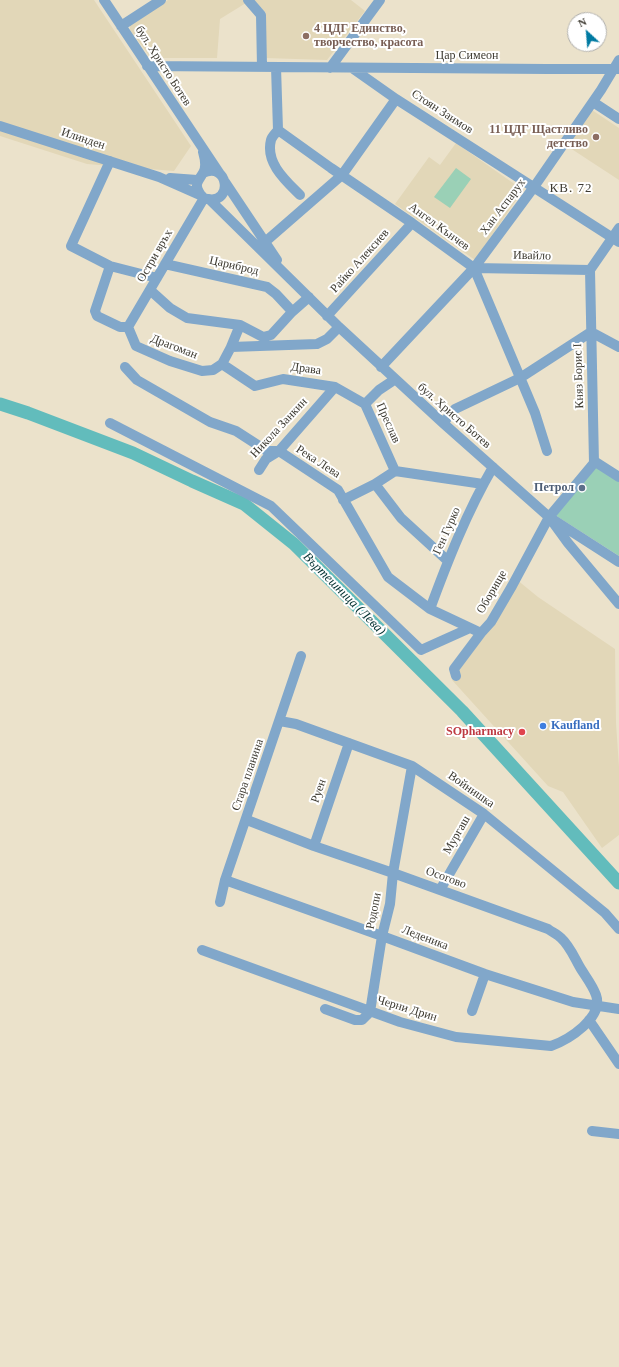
<!DOCTYPE html>
<meta charset="utf-8">
<style>
body{margin:0}
#map{position:relative;width:619px;height:1367px;overflow:hidden;background:#ebe2cb;font-family:Georgia,serif}
canvas{display:block}
.north{position:absolute;left:567px;top:12px;width:40px;height:40px;box-sizing:border-box;background:#fff;border:1px solid #b1b0ad;border-radius:50%;rotate:334deg;font-size:11px;font-weight:700;line-height:16px;text-align:center;color:#3d3a31}
.north::after{content:'';display:block;margin:auto;width:14px;height:18px;background:#007aa2;clip-path:polygon(50% 0,100% 100%,50% 72%,0 100%)}
</style>
<div id="map">
<canvas width="619" height="1367"></canvas>
<div class="north">N</div>
</div>
<script>
const g = document.querySelector('canvas').getContext('2d');
g.lineJoin = 'round';
function fillPath(path, color) {
  g.fillStyle = color;
  g.fill(path, 'evenodd');
}
function strokePath(path, color, width, dash) {
  g.strokeStyle = color;
  g.lineWidth = width;
  g.lineCap = dash ? 'butt' : 'round';
  g.setLineDash(dash || []);
  g.stroke(path);
}
function label(font, color, halo, rows, align = 'center') {
  g.font = font + ' Georgia,serif';
  g.lineWidth = 4;
  g.setLineDash([]);
  g.textBaseline = 'middle';
  g.strokeStyle = halo;
  g.fillStyle = color;
  for (const [text, x, y, turn = 0] of rows) {
    g.save();
    g.translate(x, y);
    g.rotate((+turn || 0) * Math.PI / 180);
    g.textAlign = isNaN(turn) ? turn : align;
    if (halo) g.strokeText(text, 0, 0);
    g.fillText(text, 0, 0);
    g.restore();
  }
}
const built = new Path2D(`
 M0 0H94L191 146 174 171 87 164 0 136Z
 M168 0H243L246 3 220 19 217 58H151L130 30V25Z
 M254 0H351L365 11 327 60 265 58 266 13Z
 M592 110 619 128V180L567 146Z
 M456 143 523 190 475 260 395 204 429 157 440 165Z
 M516 579 538 597 615 649 616 723 619 767V835L602 848 563 792 548 786 452 680 456 676 454 669Z`);
const green = new Path2D(`
 M456 168 471 179 450 208 434 197Z
 M595 465 619 481V556L555 515Z`);
const river = new Path2D(`
 M0 404 28 413 133 453 192 481 244 504 294 544 462 711 619 883`);
const minor = new Path2D(`
 M104 0 220 174
 M248 0 261 15 262 67
 M121 26 161 0
 M147 66 547 69H619
 M276 67 278 130 331 168 412 223 474 268 535 413 547 451
 M330 68 380 0
 M352 68 396 99 619 242
 M593 102 619 119
 M0 126 159 177 202 196
 M278 130C276 133 272 136 271 140 265 163 286 181 300 195
 M203 152C205 159 207 167 203 173 199 180 194 184 199 192 201 196 204 199 208 199 233 204 229 161 203 173
 M110 161 71 246 110 266 95 311 97 316 120 327H128
 M170 178 197 180
 M225 182 277 260
 M210 200 339 327 443 423 549 517 619 562
 M265 242 342 175 396 99
 M165 264 267 287 276 294 290 309
 M110 266 157 278
 M474 268 590 270
 M150 290 170 308 187 318 240 325
 M327 316 412 223
 M128 327 136 346 170 361 202 371 213 370 222 364 231 347 240 325 263 337 271 335 292 312 309 297
 M128 327 204 198
 M231 347 317 344 327 339 339 327
 M222 364 255 386 283 379 335 387 365 404
 M125 367 137 380 210 422 236 431 267 451H279L338 490 388 577 430 609 481 633
 M381 367 474 268 534 187 601 90 619 60
 M394 380 379 390 365 404 395 471
 M110 423 271 506 421 650 470 628
 M443 423 455 409 520 378 591 332 619 347
 M594 461 619 477
 M259 470 266 459 279 451 335 387
 M375 484 401 518 448 561
 M343 500 375 484 395 471 483 484
 M552 521 568 543 619 604
 M430 609C448 560 467 512 493 467
 M456 676 454 669 481 633 491 622 512 586 549 517 594 463 590 270 619 228
 M280 721 296 724 412 766 484 814 605 913 619 929
 M314 846 349 743
 M225 880 382 936 485 974 573 1002 619 1009
 M440 890 484 814
 M220 902 225 880 301 656
 M202 950 400 1022 456 1037 551 1046C568 1040 604 1018 596 995 593 986 586 977 581 969 575 959 570 946 561 938 558 935 552 932 548 929L393 873 314 846 247 820
 M325 1009 355 1020H362L370 1012 382 936 390 904 393 873 412 766
 M472 1011 485 974
 M589 1020 619 1064
 M592 1131 619 1134`);
const markers = [
 [306,36,4,"#8d6e63"],
 [596,137,4,"#8d6e63"],
 [582,488,4,"#5c6f8a"],
 [543,726,4,"#3f7fe0"],
 [522,732,4,"#e0444e"]
];
const educationNames = [
 ["4 ЦДГ Единство,",314,29],
 ["творчество, красота",314,43],
 ["11 ЦДГ Щастливо",588,130,"right"],
 ["детство",588,144,"right"]
];
const streetNames = [
 ["Цар Симеон",467,56],
 ["бул. Христо Ботев",163,66,57],
 ["Стоян Заимов",442,112,33],
 ["Илинден",83,139,18],
 ["Хан Аспарух",503,207,-53],
 ["Ангел Кънчев",439,227,36],
 ["Остри връх",155,256,-60],
 ["Ивайло",532,256,1],
 ["Райко Алексиев",360,261,-48],
 ["Цариброд",234,266,13],
 ["Драгоман",174,347,21],
 ["Драва",306,369,8],
 ["Княз Борис I",579,376,-92],
 ["бул. Христо Ботев",454,416,41],
 ["Преслав",388,423,66],
 ["Никола Занкин",279,428,-47],
 ["Река Лева",318,462,33],
 ["Ген Гурко",447,531,-66],
 ["Оборище",492,592,-60],
 ["Стара планина",248,775,-71],
 ["Войнишка",471,790,35],
 ["Руен",319,791,-71],
 ["Мургаш",457,835,-60],
 ["Осогово",446,878,20],
 ["Родопи",374,911,-79],
 ["Леденика",425,938,21],
 ["Черни Дрин",407,1009,17]
];
const serviceNames = [
 ["Петрол",574,488]
];
const shopNames = [
 ["Kaufland",551,726]
];
const healthNames = [
 ["SOpharmacy",514,732]
];
const neighbourhoodNames = [
 ["КВ. 72",571,189]
];
const waterNames = [
 ["Въртешница (Лева)",344,594,45]
];
fillPath(built, '#e2d7b8');
fillPath(green, '#9ad0b6');
strokePath(river, '#62bcbc', 13);
strokePath(minor, '#81a7ca', 10);
for (const [x, y, r, color] of markers) {
  const dot = new Path2D();
  dot.arc(x, y, r, 0, 2 * Math.PI);
  g.fillStyle = color;
  g.fill(dot);
  strokePath(dot, '#fff', 1.5);
}
label('bold 12px', '#785e54', '#fff', educationNames, 'left');
label('12px', '#3d3a31', '#fff', streetNames);
label('bold 12px', '#4e5e75', '#fff', serviceNames, 'right');
label('bold 12px', '#366cbe', '#fff', shopNames, 'left');
label('bold 12px', '#be3a42', '#fff', healthNames, 'right');
g.letterSpacing = '1px';
label('13px', '#3d3a31', '#fff', neighbourhoodNames);
g.letterSpacing = '0px';
label('italic 13px', '#033131', '#fff', waterNames);
</script>
